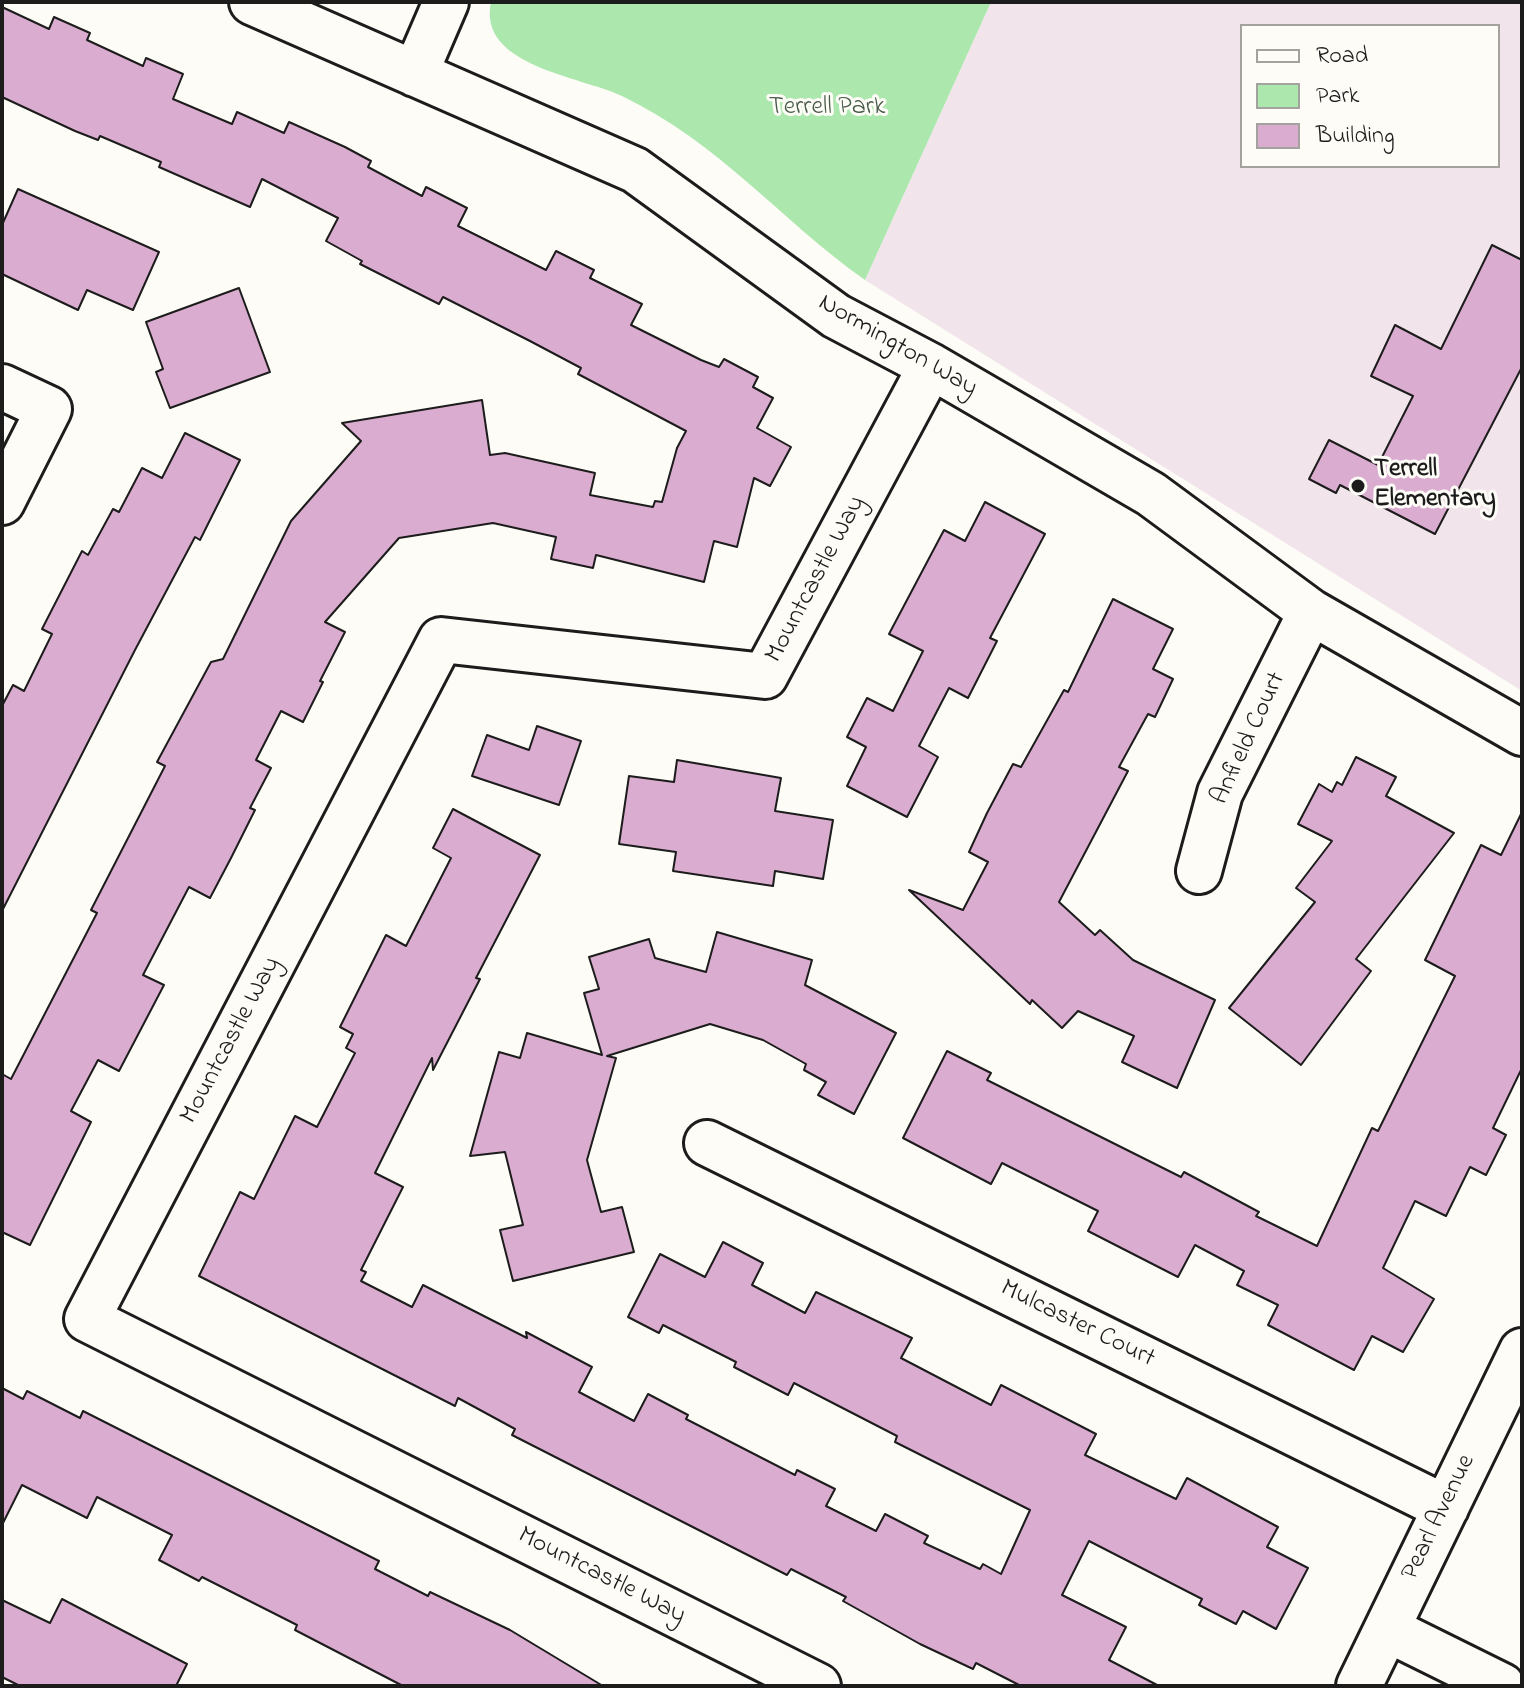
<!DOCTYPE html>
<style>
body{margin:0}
#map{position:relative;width:1524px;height:1688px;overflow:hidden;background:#fdfcf7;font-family:"Indie Flower",sans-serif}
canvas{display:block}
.frame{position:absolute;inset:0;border:4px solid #1c1c1c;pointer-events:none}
.legend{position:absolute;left:1240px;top:24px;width:260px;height:144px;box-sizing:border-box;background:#fdfcf7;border:2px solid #a3a29f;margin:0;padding:10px 14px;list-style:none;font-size:24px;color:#1c1c1c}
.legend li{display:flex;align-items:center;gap:16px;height:40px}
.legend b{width:40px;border:2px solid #a3a29f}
</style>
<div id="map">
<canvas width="1524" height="1688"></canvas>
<div class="frame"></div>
<ul class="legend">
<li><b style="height:10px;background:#fdfcf7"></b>Road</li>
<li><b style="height:22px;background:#ace7ad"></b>Park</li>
<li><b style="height:22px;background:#daaccf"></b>Building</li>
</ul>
</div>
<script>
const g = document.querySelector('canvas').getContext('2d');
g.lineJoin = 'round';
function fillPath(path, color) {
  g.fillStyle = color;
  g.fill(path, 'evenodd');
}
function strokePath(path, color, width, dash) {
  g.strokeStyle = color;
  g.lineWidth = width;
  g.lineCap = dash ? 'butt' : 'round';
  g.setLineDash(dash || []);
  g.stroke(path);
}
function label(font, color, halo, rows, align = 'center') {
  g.font = font + ' "Indie Flower",sans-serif';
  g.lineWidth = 6;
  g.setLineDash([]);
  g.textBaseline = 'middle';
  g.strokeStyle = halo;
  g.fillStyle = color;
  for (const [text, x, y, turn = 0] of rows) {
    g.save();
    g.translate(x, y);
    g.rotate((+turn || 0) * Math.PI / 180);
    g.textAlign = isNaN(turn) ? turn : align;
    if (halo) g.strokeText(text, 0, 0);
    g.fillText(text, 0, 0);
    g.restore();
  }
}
const built = new Path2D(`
 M991 2H1522V691L865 280ZM1242 26H1498V166H1242Z`);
const green = new Path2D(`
 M491 2H991L865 280C779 219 720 143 622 96 580 76 477 66 491 2Z`);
const building = new Path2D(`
 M2 7 49 29 54 17 90 33 87 40 143 66 146 58 183 74 173 99 232 124 237 112 284 133 289 122 345 147 371 161 368 167 422 196 426 187 467 208 458 226 546 270 556 251 594 270 590 278 642 304 631 325 701 360 719 367 724 359 758 377 753 387 773 398 757 428 791 447 770 486 754 478 737 547 714 541 704 582 596 555 593 568 551 559 556 537 493 523 399 538 325 622 345 632 320 681 323 682 303 722 281 711 256 760 271 768 250 808 255 810 231 858 210 898 189 887 143 975 164 985 119 1071 98 1060 71 1111 91 1122 30 1245 2 1232V1074L11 1079 97 913 91 910 165 766 157 762 211 662 223 659 291 521 361 441 342 423 482 400 490 455 505 453 595 473 590 495 653 507 655 501 662 502 677 448 686 431 578 374 581 368 530 341 443 297 439 304 360 264 362 261 326 241 338 218 262 179 250 207 159 167 161 162 100 136 98 140 75 131 2 97Z
 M18 189 159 252 133 310 87 290 78 310 2 274V225Z
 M1492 245 1522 260V367L1435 534 1340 485 1336 493 1309 479 1329 440 1378 465 1413 396 1371 376 1395 325 1441 349Z
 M239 288 270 372 170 408 156 372 163 369 146 322Z
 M185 433 240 460 200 540 195 537 135 650 2 911V706L13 685 24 691 52 634 42 629 82 551 88 555 113 509 119 512 142 468 162 478Z
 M985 502 1045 534 990 638 997 641 968 698 949 688 919 746 938 757 907 817 847 786 866 747 847 737 867 698 893 711 923 651 889 634 944 530 965 541Z
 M1113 599 1173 629 1153 669 1173 679 1155 717 1148 714 1119 767 1128 771 1059 902 1095 935 1100 930 1133 960 1215 1000 1177 1088 1122 1062 1134 1036 1078 1011 1062 1028 1032 1000 1030 1004 909 890 963 910 988 862 969 852 987 813 1013 764 1021 767 1064 690 1068 692Z
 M537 726 581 741 559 805 472 776 487 735 529 750Z
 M1356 757 1396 777 1386 796 1454 833 1356 959 1371 971 1301 1065 1229 1008 1315 902 1296 888 1332 841 1298 824 1319 784 1332 792 1337 782 1342 785Z
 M677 760 781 778 775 811 833 820 823 879 775 871 773 886 673 871 676 852 619 844 629 776 674 782Z
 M453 809 540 855 476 978 480 979 433 1070 432 1058 375 1173 403 1187 361 1270 366 1272 361 1281 412 1307 423 1285 527 1338 526 1332 592 1367 579 1392 634 1421 648 1394 688 1415 686 1419 795 1475 797 1470 835 1489 826 1506 876 1531 885 1514 928 1536 924 1543 980 1569 983 1564 1001 1574 1030 1510 895 1442 897 1436 794 1383 788 1395 734 1367 736 1362 663 1325 659 1333 628 1317 660 1254 705 1277 723 1242 763 1263 752 1285 805 1313 816 1292 912 1338 901 1358 991 1405 1001 1385 1096 1434 1085 1455 1176 1499 1187 1478 1278 1527 1267 1547 1308 1568 1276 1629 1243 1611 1236 1624 1199 1605 1202 1599 1089 1541 1062 1595 1126 1627 1109 1660 1159 1686H1021L976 1663 973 1669 920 1644 843 1601 846 1597 791 1569 787 1575 512 1435 515 1429 458 1398 455 1406 199 1276 240 1192 254 1199 295 1116 317 1127 355 1053 346 1048 353 1034 340 1027 386 935 406 946 451 858 433 848Z
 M1522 812V1068L1493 1128 1506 1135 1486 1175 1470 1167 1446 1216 1415 1201 1383 1268 1434 1299 1403 1352 1372 1336 1354 1370 1268 1325 1278 1305 1237 1285 1244 1271 1195 1245 1178 1277 1088 1231 1098 1211 1002 1163 991 1184 903 1138 947 1051 991 1073 987 1080 1181 1177 1184 1172 1259 1212 1256 1216 1317 1246 1372 1128 1378 1131 1455 976 1425 960 1481 845 1501 855Z
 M717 932 812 960 805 985 896 1033 854 1114 818 1095 826 1082 804 1070 806 1064 763 1040 710 1024 607 1056 616 1058 587 1160 601 1212 622 1207 634 1252 513 1281 500 1230 523 1225 505 1152 470 1156 499 1052 520 1058 527 1033 602 1055 584 993 599 989 589 957 649 939 655 958 706 972Z
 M2 1388 23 1399 27 1391 80 1418 83 1411 379 1561 375 1569 428 1596 430 1592 510 1630 603 1686H403L295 1630 297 1625 202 1577 199 1581 159 1560 172 1535 97 1497 87 1518 22 1485 2 1525Z
 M62 1599 187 1664 176 1686H20L2 1677V1600L50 1623Z`);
const minor = new Path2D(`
 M252 2 635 170 836 316 931 366 1151 494 1311 612 1522 733
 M415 74 446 2
 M2 387 49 409 2 502
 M1199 871 1220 793 1311 612
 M707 1143 1446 1508
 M1387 1629 1502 1686
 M818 1686 87 1319 441 640 765 676 931 366
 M1359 1686 1522 1351`);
const markers = [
 [1358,486,8,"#1c1c1c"]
];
const parkNames = [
 ["Terrell Park",827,109]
];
const streetNames = [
 ["Normington Way",897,347,30],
 ["Mountcastle Way",817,580,-62],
 ["Anfield Court",1250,739,-65],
 ["Mountcastle Way",232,1041,-62],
 ["Mulcaster Court",1077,1325,26],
 ["Pearl Avenue",1440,1518,-64],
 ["Mountcastle Way",601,1577,27]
];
const poiNames = [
 ["Terrell",1374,471],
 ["Elementary",1374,501]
];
fillPath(built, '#f2e4eb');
fillPath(green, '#ace7ad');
fillPath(building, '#daaccf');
strokePath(building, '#1c1c1c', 2);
strokePath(minor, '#1c1c1c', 50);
strokePath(minor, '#fdfcf7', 44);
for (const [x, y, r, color] of markers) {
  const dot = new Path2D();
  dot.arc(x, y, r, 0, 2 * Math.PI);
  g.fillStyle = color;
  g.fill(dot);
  strokePath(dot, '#fdfcf7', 3);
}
label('26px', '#475948', '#fdfcf7', parkNames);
label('26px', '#1c1c1c', '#fdfcf7', streetNames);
label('bold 26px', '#1c1c1c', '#fdfcf7', poiNames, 'left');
</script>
